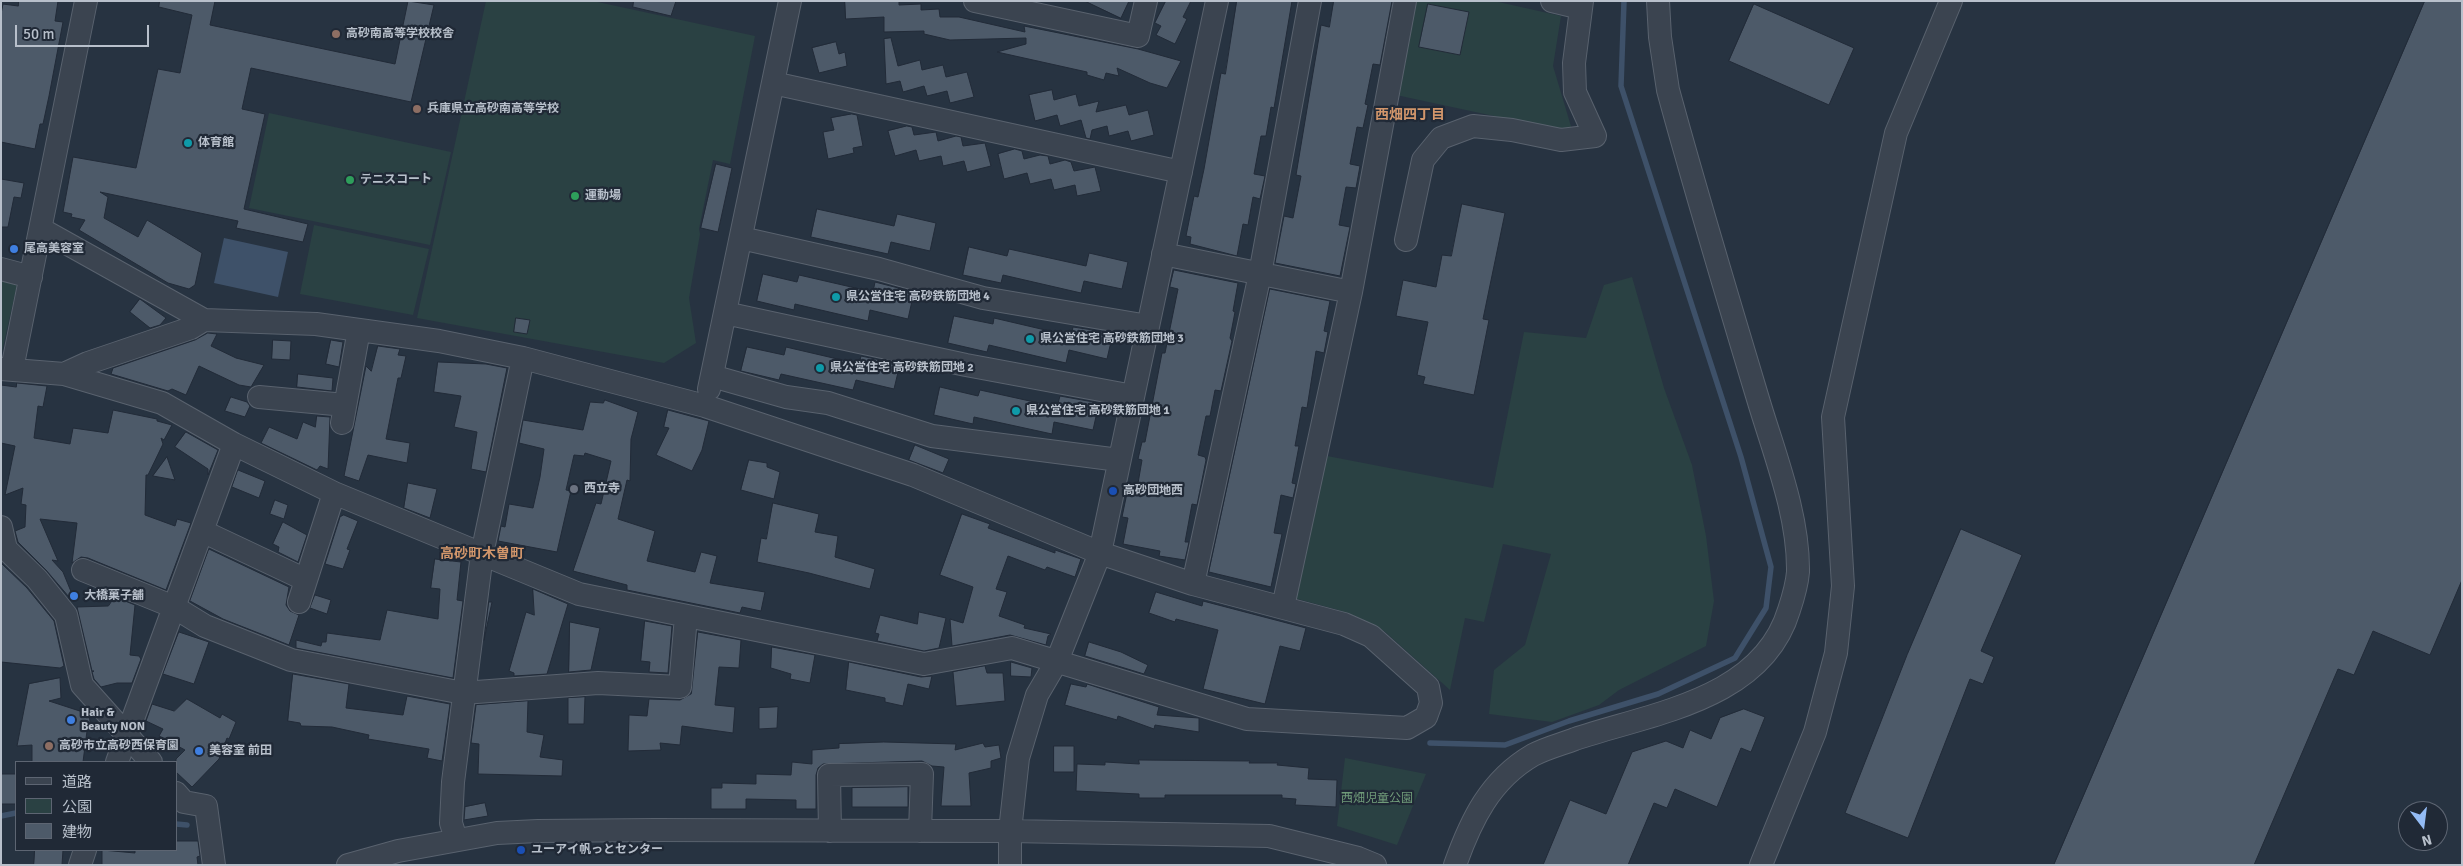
<!DOCTYPE html>
<meta charset="utf-8">
<style>
body{margin:0}
#map{position:relative;width:2463px;height:866px;overflow:hidden;background:#273341;font-family:Signika,"Noto Sans JP",sans-serif}
canvas{display:block}
.frame{position:absolute;inset:0;border:2px solid #b8c0cb;pointer-events:none}
.legend{position:absolute;left:15px;top:761px;width:162px;height:90px;box-sizing:border-box;background:#202936;border:1px solid #5d6572;margin:0;padding:6px 9px;list-style:none;font-size:15px;color:#b8c0cb}
.legend li{display:flex;align-items:center;gap:10px;height:25px}
.legend b{width:25px;border:1px solid #5d6572}
.north{position:absolute;left:2398px;top:801px;width:50px;height:50px;box-sizing:border-box;background:#202936;border:1px solid #5d6572;border-radius:50%;rotate:165deg;font-size:14px;font-weight:700;line-height:20px;text-align:center;color:#b8c0cb}
.north::after{content:'';display:block;margin:auto;width:18px;height:22px;background:#93bbf4;clip-path:polygon(50% 0,100% 100%,50% 72%,0 100%)}
.scale{position:absolute;left:15px;top:25px;width:134px;height:22px;box-sizing:border-box;border:2px solid #b8c0cb;border-top:0;padding-left:6px;font-size:15px;line-height:18px;white-space:nowrap;color:#b8c0cb;-webkit-text-stroke:4px #202936;paint-order:stroke}
</style>
<div id="map">
<canvas width="2463" height="866"></canvas>
<div class="frame"></div>
<ul class="legend">
<li><b style="height:6px;background:#3b4450"></b>道路</li>
<li><b style="height:14px;background:#2a4143"></b>公園</li>
<li><b style="height:14px;background:#4d5a69"></b>建物</li>
</ul>
<div class="north">N</div>
<div class="scale">50 m</div>
</div>
<script>
const g = document.querySelector('canvas').getContext('2d');
g.lineJoin = 'round';
function fillPath(path, color) {
  g.fillStyle = color;
  g.fill(path, 'evenodd');
}
function strokePath(path, color, width, dash) {
  g.strokeStyle = color;
  g.lineWidth = width;
  g.lineCap = dash ? 'butt' : 'round';
  g.setLineDash(dash || []);
  g.stroke(path);
}
function label(font, color, halo, rows, align = 'center') {
  g.font = font + ' Signika,"Noto Sans JP",sans-serif';
  g.lineWidth = 4.5;
  g.setLineDash([]);
  g.textBaseline = 'middle';
  g.strokeStyle = halo;
  g.fillStyle = color;
  for (const [text, x, y, turn = 0] of rows) {
    g.save();
    g.translate(x, y);
    g.rotate((+turn || 0) * Math.PI / 180);
    g.textAlign = isNaN(turn) ? turn : align;
    if (halo) g.strokeText(text, 0, 0);
    g.fillText(text, 0, 0);
    g.restore();
  }
}
const green = new Path2D(`
 M486 1H593L755 36 730 164 713 160 699 229 700 234 689 298 696 343 664 363 417 318Z
 M1417 1H1494L1561 16 1553 66 1573 133 1396 95Z
 M269 113 451 152 430 245 249 208Z
 M314 225 429 249 413 315 300 294Z
 M1 273 17 285 1 356Z
 M1632 277 1664 388 1692 465 1706 536 1714 601 1706 646 1619 690 1599 705 1552 722 1489 714 1494 670 1525 645 1551 554 1503 544 1484 622 1465 618 1450 690 1384 631 1338 610 1294 598 1322 455 1493 488 1524 332 1586 338 1604 285Z
 M1345 758 1426 774 1397 845 1337 826Z`);
const water = new Path2D(`
 M224 238 288 252 278 297 214 283Z`);
const stream = new Path2D(`
 M1430 743 1505 745 1569 721 1658 694 1735 658 1766 608 1771 567 1741 457 1621 86 1624 1
 M1 816 16 813
 M176 824 187 825`);
const building = new Path2D(`
 M19 1H58L55 21 63 22 49 96 43 124H40L35 149 1 142V14L3 4 18 6Z
 M160 1H215L210 25 395 64 408 1 434 5 411 102 251 68 242 109 265 114 244 209 308 224 303 242 236 228 238 221 100 192 108 197 104 218 138 237 147 220 202 253 195 285 189 289 168 283 79 230 85 220 71 217 72 214 63 212 73 157 136 168 158 69 180 73 192 15 159 7Z
 M634 1H676L671 16 633 7Z
 M845 1H899V5L921 4V10L939 9 940 17H959L1025 32 1024 26 1059 33 1138 49 1181 61 1167 88 1150 83 1117 68 1119 76 1106 73 1104 80 1087 75V72L997 52 1026 44V38L950 40 924 34V31L884 32V17L846 19Z
 M1085 1H1129L1121 18Z
 M1166 1H1191L1183 17 1187 19 1175 44 1156 35 1161 26 1155 23Z
 M1237 1H1292L1274 108 1271 107 1266 136H1261L1254 174 1265 176 1260 199 1253 197 1248 225 1243 224 1237 256 1190 244 1191 237 1186 236 1194 196 1198 197 1204 169 1221 73 1225 74Z
 M1334 1H1392L1380 65 1373 64 1365 104 1368 105 1363 128 1357 127 1350 164 1360 166 1356 188 1346 187 1339 225 1350 227 1340 276 1275 263 1284 216 1293 218 1301 176 1296 175 1321 25 1329 27Z
 M2425 1H2462V580L2430 655 2373 631 2354 675 2338 669 2254 865H2054Z
 M1428 4 1469 12 1460 55 1419 47Z
 M1754 4 1854 48 1829 105 1729 61Z
 M891 38 898 66 920 60 922 70 943 65 946 77 967 72 974 97 950 103 947 91 927 96 924 86 903 92 900 81 886 84 884 39Z
 M836 42 839 54 845 52 847 66 819 73 812 48Z
 M1052 90 1054 100 1076 94 1079 106 1099 101 1096 112 1126 105 1129 115 1148 110 1154 135 1131 141 1128 131 1109 136 1107 126 1092 130 1090 139 1086 138 1081 120 1060 126 1057 115 1035 121 1029 95Z
 M852 114 857 115 863 146 853 148 854 153 828 159 823 132 834 130 831 118Z
 M907 126 912 127 914 135 936 132 938 141 956 136 961 137 963 146 985 143 991 166 967 172 964 161 943 166 941 156 919 161 916 150 895 156 888 131Z
 M1015 149 1022 151 1024 159 1040 155 1048 156 1050 164 1065 160 1071 162 1074 171 1095 167 1101 191 1077 196 1075 185 1054 190 1051 179 1030 184 1027 173 1004 179 998 154Z
 M716 164 732 168 718 232 701 228Z
 M1 179 24 183 21 198 14 197 8 227H1Z
 M1462 204 1505 213 1483 319 1489 320 1474 395 1423 384 1425 377 1417 375 1428 322 1396 316 1403 280 1436 287 1442 255 1451 256Z
 M817 209 894 226 897 214 936 223 930 251 891 242 888 254 811 237Z
 M969 247 1007 256 1009 249 1086 266 1089 253 1128 262 1122 289 1084 281 1081 293 1003 275 1001 283 963 275Z
 M1174 270 1238 283 1233 311 1235 312 1230 338 1232 341 1221 391 1215 390 1210 416H1206L1198 455 1205 457 1206 460 1197 505 1192 504 1185 542H1189L1185 560 1159 556 1160 551 1123 544 1128 518 1122 517 1127 493 1136 495 1142 460 1138 459 1142 442H1145L1162 353H1165L1178 289 1170 287Z
 M763 274 797 282 799 275 873 292 875 282 914 292 908 319 870 310 868 321 795 304 794 310 757 301Z
 M1270 289 1330 301 1324 331 1328 332 1324 353 1316 351 1307 408 1302 407 1295 446H1299L1292 483 1296 484 1293 498 1281 495 1274 533 1282 534 1271 587 1209 572Z
 M140 299 166 318 160 325 150 328 130 312Z
 M954 316 993 324 994 318 1071 336 1073 327 1113 333 1107 359 1069 350 1066 363 989 345 987 352 948 343Z
 M516 318 530 320 527 334 514 332Z
 M208 333 217 334 211 346 236 358 264 365 251 387 239 385 199 366 186 395 172 389 168 391 111 374 113 368 195 340Z
 M273 340 291 341 290 360 272 359Z
 M331 340 343 342 339 367 326 364Z
 M378 346 400 349 398 355 406 356 401 378H398L386 439 410 443 407 463 368 455 359 481 344 476 366 366 371 371Z
 M747 347 784 355 786 347 859 364 861 356 900 364 894 389 856 380 853 390 781 374 779 380 741 371Z
 M438 362 486 364 507 368 486 472 471 469 477 432 454 427 461 396 434 392Z
 M298 374 333 378 332 391 297 387Z
 M17 383 47 386 43 407 38 406 34 438 70 444 73 428 108 433 113 410 157 419V421L172 425 164 440 161 438 163 444 148 475H146L145 515 175 526 177 519 191 523 166 590 88 558 81 557 72 563 77 523 40 519 58 561 52 560 63 572 72 594 69 597 46 570 18 542 15 531 25 527 26 505 21 504 23 488 5 495 15 446 1 443V385L16 387Z
 M940 387 978 396 980 390 1057 407 1060 396 1099 403 1093 430 1054 422 1052 434 974 417 973 424 934 415Z
 M231 397 247 402 250 406 245 417 225 411Z
 M605 400 638 412 631 439 630 481 627 480 618 519 655 531 647 561 695 572 701 552 717 556 710 583 765 592 761 611 742 607 740 613 627 590V585L573 571 596 503 601 504 611 461 585 453 584 456 574 455 566 490 571 491 557 552 498 541 501 526 505 527 509 504 533 508 540 477 544 449 519 443 523 420 583 430 590 402 603 403Z
 M668 410 709 421 702 450 692 471 656 455 669 428 664 427Z
 M317 416 330 417 328 469 320 466 317 470 261 443 269 427 297 439 303 422 315 427Z
 M186 432 218 450 208 475V469L175 447Z
 M915 445 949 459 943 473 909 460Z
 M167 457 175 480 153 476Z
 M749 460 767 463V467L780 472 774 499 741 490Z
 M238 470 265 481 259 498 232 487Z
 M408 483 437 489 430 518 404 508Z
 M275 500 288 505 284 519 270 514Z
 M773 503 819 514 815 532 838 536 835 557 875 569 870 589 809 573 757 562 761 538 766 539Z
 M962 514 990 524 988 528 1055 553V550L1081 559 1075 577 1047 567 1045 570 1008 556 996 589 1007 592 999 616 1025 625 1024 628 1051 634 1048 636 1046 645 1010 635 952 646 950 619 963 623 973 587 940 575Z
 M344 515 358 521 347 549 350 550 343 569 325 564 340 517Z
 M283 522 307 535 298 562 278 552 279 547 273 544Z
 M1961 529 2022 555 1981 651 1994 657 1983 684 1970 679 1908 838 1845 813 1907 655Z
 M209 549 289 587 286 605 290 611 299 615 289 645 223 619 190 601Z
 M435 559 461 562 457 600 463 601 453 678 296 648V640L321 646 322 642H326L327 633 380 640 387 610 438 619 440 589 431 588Z
 M1 563 27 588 54 621 64 666 60 668 1 662Z
 M533 589 568 604 547 674 514 676V673L509 671 526 612 534 615Z
 M1156 592 1202 606 1203 601 1306 628 1300 651 1280 646 1265 704 1203 689 1218 630 1176 619 1175 622 1149 613Z
 M315 595 331 600 327 614 310 608Z
 M115 597 135 605 130 655 139 656 141 659 132 683H117L101 687 94 679 92 672 94 671H92L77 607 108 606Z
 M489 602H492L484 640Z
 M919 612 946 618 939 648 924 651 877 641 879 634 875 633 880 615 917 624Z
 M645 621 672 626 668 673 649 672 650 662 641 661Z
 M570 622 600 628 591 670 569 672Z
 M179 632 209 642 194 684 163 674Z
 M698 632 741 640 739 668 719 667 715 705 735 707 733 733 682 726 680 745 660 743 661 750 628 751 629 715 647 716 649 699 680 700 691 694Z
 M1089 642 1121 652 1148 665 1144 674 1085 656Z
 M772 647 815 655 810 683 790 679 791 674 771 668Z
 M849 662 921 677 932 676 929 689 908 684 903 706 885 702V698L846 690Z
 M1011 662 1032 668 1031 677 1011 676Z
 M985 666 987 673H1003L1005 701 956 706 953 672Z
 M293 674 349 684 346 708 403 715 407 696 450 704 442 761 427 758 429 749 368 739 369 735 332 727 301 726 300 723 288 721Z
 M60 678 61 698 49 701 89 714 91 729 87 731 83 762H32V745L17 746 29 684Z
 M1071 684 1086 687 1087 684 1159 707 1157 715 1199 718V732L1155 725 1154 729 1118 716 1117 720 1065 705Z
 M585 697 584 724H568V698Z
 M187 699 220 718 222 714 236 722 229 739 227 738 219 759 192 787 176 772V759L185 750 159 736 163 729 146 721 152 704 174 711Z
 M528 701 527 732 544 735 540 757 563 760 562 776 478 774 479 744 471 743 476 705Z
 M778 707 777 728 759 729V708Z
 M1744 709 1765 717 1751 752 1741 748 1717 807 1675 789 1667 808 1654 803 1628 865H1543L1570 800 1606 814 1632 752 1666 741 1683 748 1690 730 1711 739 1720 718Z
 M884 742 956 744 955 750 983 743 985 747 999 745 1001 758 991 761V768L969 773 971 806H941L944 767 932 766 922 761 823 764 818 768 816 775V809H796V800L746 799V809H711V788H722V783L756 784V774L791 775 792 762 812 764V750L839 748V744Z
 M1054 746H1074V772H1054Z
 M1139 760 1250 761 1249 763H1278L1277 765 1309 768 1308 779 1337 780 1336 807 1295 805 1296 799 1282 798V795H1165V798H1139V794L1076 791 1077 764 1105 765V762L1139 764Z
 M1 774H16V804H1Z
 M908 787V807H852V788Z
 M485 803 488 816 464 820 465 807Z
 M176 841H198L200 856 197 857 198 865H102V850L135 853V850H176Z
 M35 850H63L62 865H34Z`);
const minor = new Path2D(`
 M975 1 1138 36 1146 1
 M1552 1 1581 8
 M773 83 1181 172
 M741 238 879 269 983 298 1148 326
 M1406 240 1423 160 1441 138 1473 126 1512 130 1561 140 1595 136 1575 92 1574 63 1582 1
 M1163 254 1351 292
 M1 269 31 277
 M725 313 966 365 1133 396
 M1 369 64 374 162 403 234 444 334 493 579 594 924 664 1012 648 1247 719 1407 728 1426 717 1431 703 1428 687 1371 636 1344 624 1193 584 1100 553 913 475 705 406 523 358 439 341 316 324 204 320 41 229
 M12 369 86 1
 M64 374 88 363 191 328 204 320
 M712 376 786 397 828 403 932 436 1119 460
 M709 389 790 1
 M259 397 345 405
 M342 423 359 330
 M1 527 6 549 37 579 66 615 82 685 151 762
 M202 531 306 580
 M83 570 174 607 205 626 291 660 463 693 598 683 680 687 686 616
 M1193 584 1260 274 1310 1
 M299 602 334 493
 M1283 607 1351 292 1405 1
 M117 762 234 444
 M176 793 184 802 206 806 214 865
 M830 831 829 775 922 774 920 831
 M456 839 451 823 453 782 482 554 523 358
 M80 865 85 850
 M348 865 398 851 497 833 538 831 655 830 1010 831 1269 836 1358 858 1375 865
 M1010 865V831L1018 758 1037 695 1057 661 1100 553 1217 1
 M1455 865C1471 820 1490 780 1533 755 1546 748 1562 744 1575 739 1652 713 1762 700 1789 610 1793 598 1797 584 1798 572 1799 515 1774 453 1758 399 1727 296 1696 193 1668 90L1660 37 1658 1
 M1761 865 1815 732 1836 653 1843 586 1833 417 1896 133 1951 1`);
const markers = [
 [336,34,5,"#8d6e63"],
 [417,109,5,"#8d6e63"],
 [188,143,5,"#0f9aa8"],
 [350,180,5,"#2e9e5b"],
 [575,196,5,"#2e9e5b"],
 [14,249,5,"#3f7fe0"],
 [836,297,5,"#0f9aa8"],
 [1030,339,5,"#0f9aa8"],
 [820,368,5,"#0f9aa8"],
 [1016,411,5,"#0f9aa8"],
 [574,489,5,"#6b7280"],
 [1113,491,5,"#1a4fb4"],
 [74,596,5,"#3f7fe0"],
 [71,720,5,"#3f7fe0"],
 [49,746,5,"#8d6e63"],
 [199,751,5,"#3f7fe0"],
 [521,850,5,"#1a4fb4"]
];
const poiNames = [
 ["高砂南高等学校校舎",346,34],
 ["兵庫県立高砂南高等学校",427,109],
 ["体育館",198,143],
 ["テニスコート",360,180],
 ["運動場",585,196],
 ["尾高美容室",24,249],
 ["県公営住宅 高砂鉄筋団地 4",846,297],
 ["県公営住宅 高砂鉄筋団地 3",1040,339],
 ["県公営住宅 高砂鉄筋団地 2",830,368],
 ["県公営住宅 高砂鉄筋団地 1",1026,411],
 ["西立寺",584,489],
 ["高砂団地西",1123,491],
 ["大橋菓子舗",84,596],
 ["Hair &",81,713],
 ["Beauty NON",81,727],
 ["高砂市立高砂西保育園",59,746],
 ["美容室 前田",209,751],
 ["ユーアイ帆っとセンター",531,850]
];
const parkNames = [
 ["西畑児童公園",1377,799]
];
const neighbourhoodNames = [
 ["西畑四丁目",1410,115],
 ["高砂町木曽町",482,554]
];
fillPath(green, '#2a4143');
fillPath(water, '#3e5169');
strokePath(stream, '#3e5169', 5.5);
fillPath(building, '#4d5a69');
strokePath(building, '#222b38', 1);
strokePath(minor, '#59626e', 24);
strokePath(minor, '#3b4450', 22);
for (const [x, y, r, color] of markers) {
  const dot = new Path2D();
  dot.arc(x, y, r, 0, 2 * Math.PI);
  g.fillStyle = color;
  g.fill(dot);
  strokePath(dot, '#202936', 2);
}
label('bold 12px', '#b8c0cb', '#202936', poiNames, 'left');
label('12px', '#709b79', '#202936', parkNames);
label('bold 14px', '#d2966b', '#202936', neighbourhoodNames);
</script>
